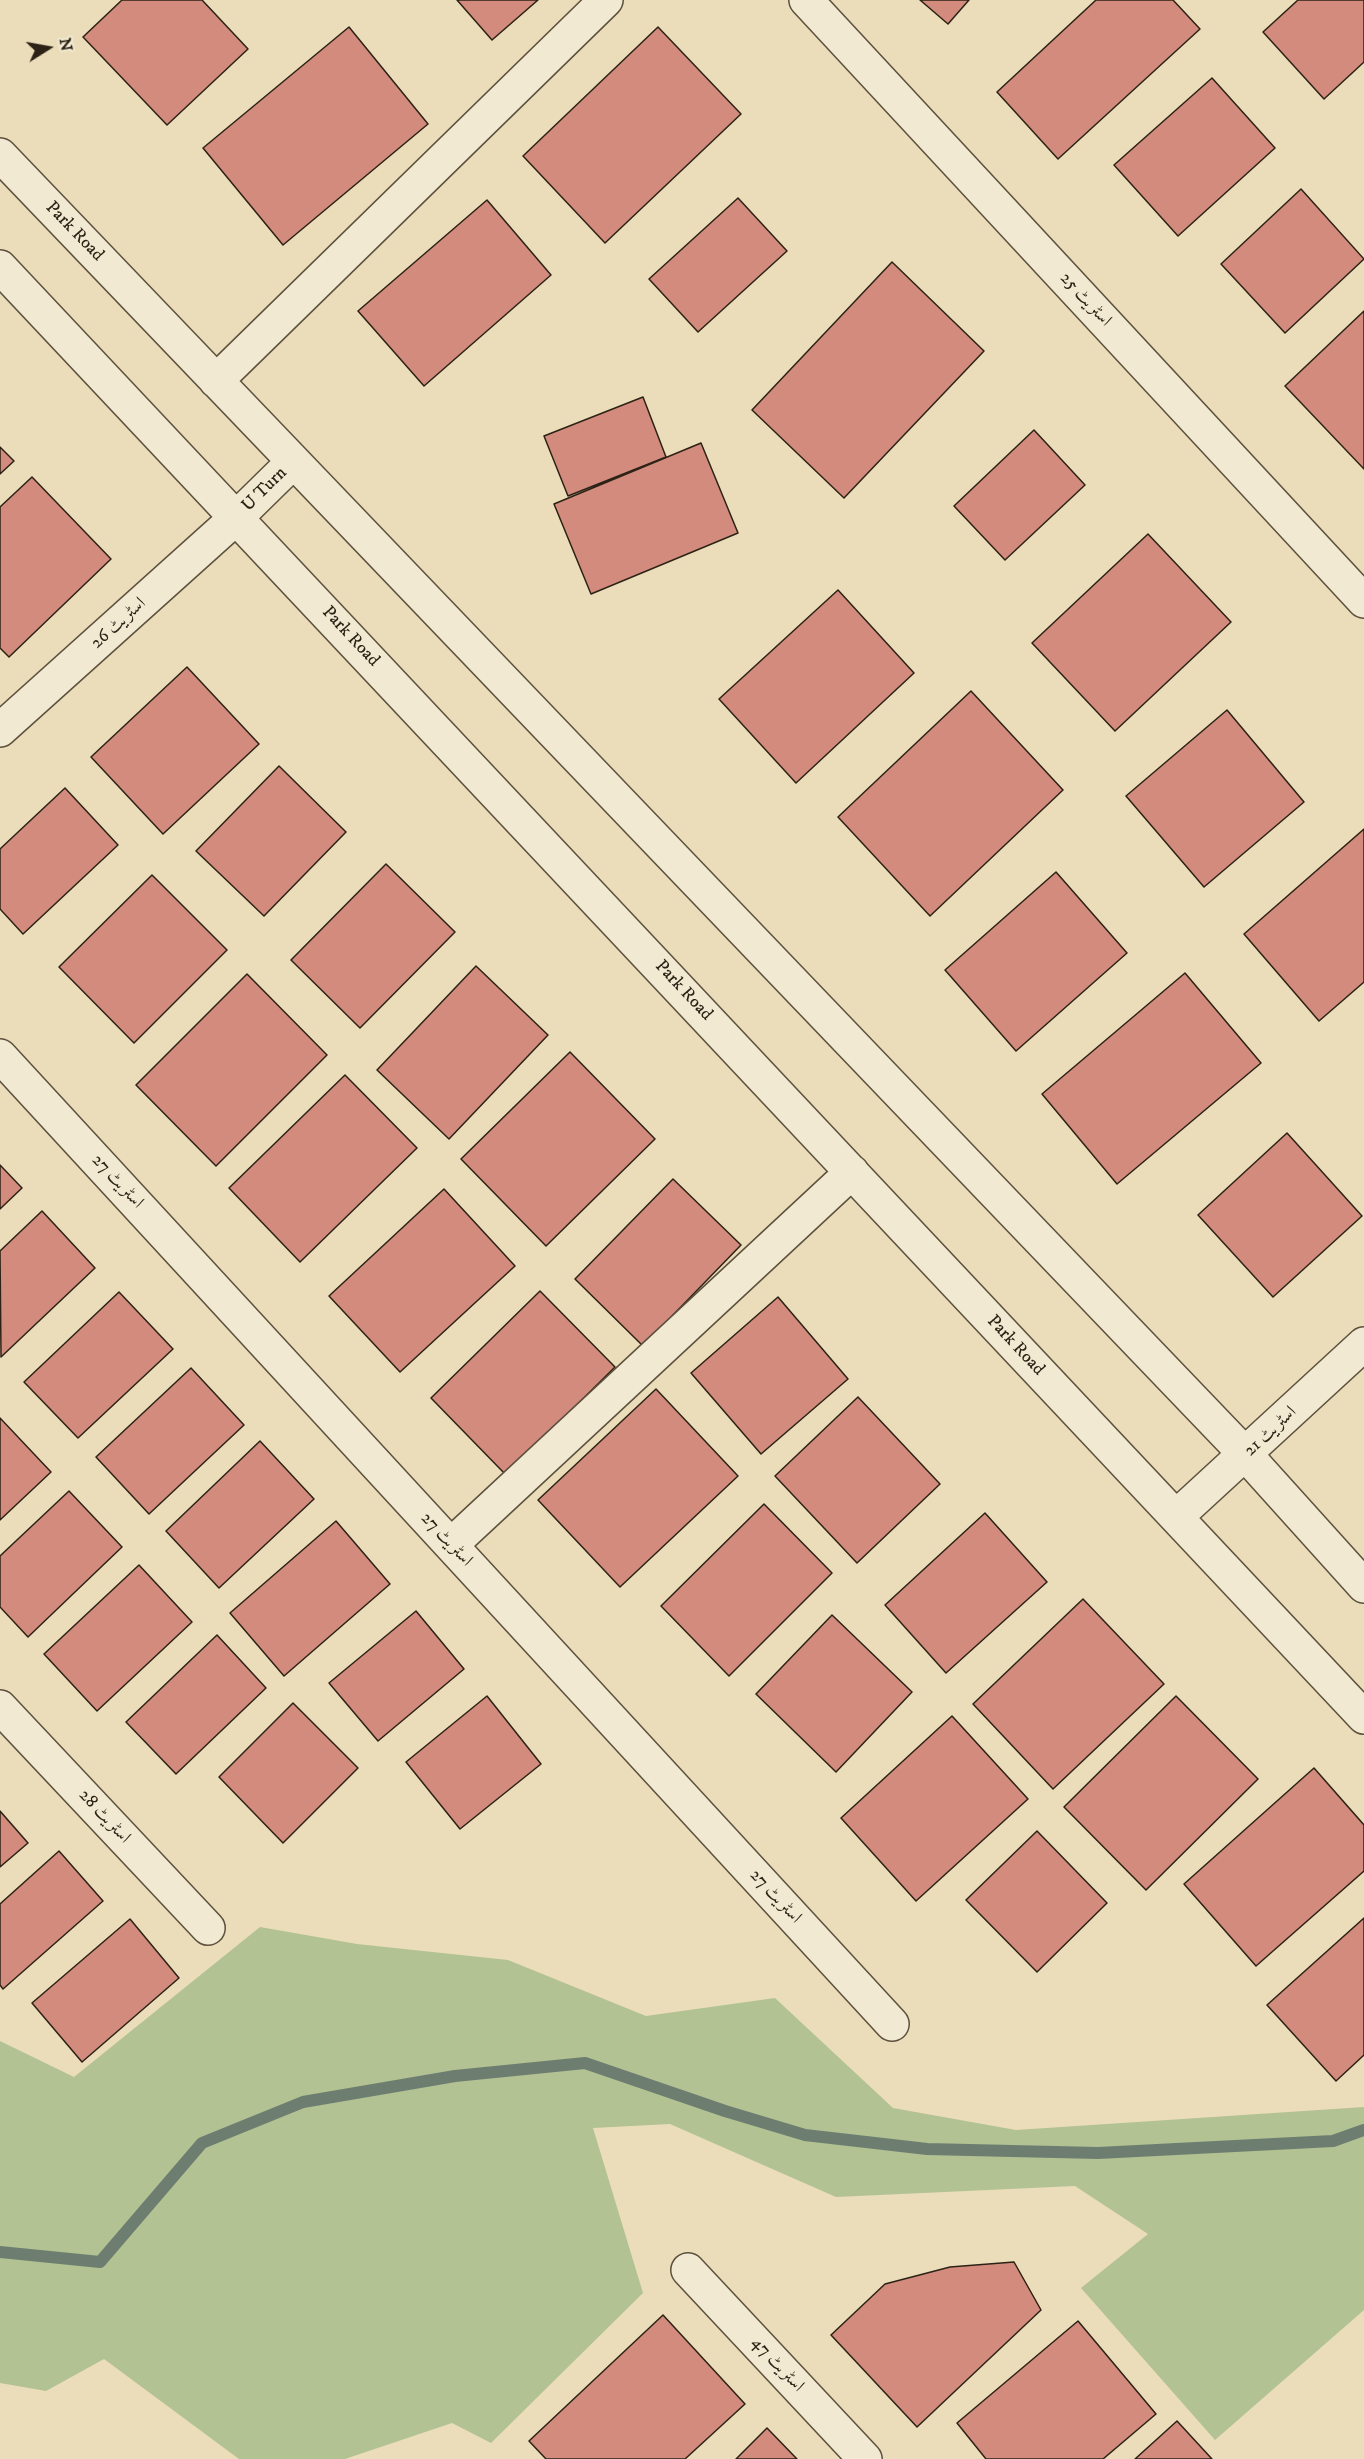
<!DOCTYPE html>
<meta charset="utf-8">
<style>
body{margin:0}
#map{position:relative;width:1364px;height:2459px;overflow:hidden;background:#ebddb9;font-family:"IM FELL DW Pica",serif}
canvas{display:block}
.north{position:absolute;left:18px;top:18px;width:60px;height:60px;-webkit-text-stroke:4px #f2e9d2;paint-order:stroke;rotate:79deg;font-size:16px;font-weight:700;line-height:24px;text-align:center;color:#2c2215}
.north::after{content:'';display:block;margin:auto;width:21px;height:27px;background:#2c2215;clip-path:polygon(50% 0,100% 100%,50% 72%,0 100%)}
</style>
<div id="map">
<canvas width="1364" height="2459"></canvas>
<div class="north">N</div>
</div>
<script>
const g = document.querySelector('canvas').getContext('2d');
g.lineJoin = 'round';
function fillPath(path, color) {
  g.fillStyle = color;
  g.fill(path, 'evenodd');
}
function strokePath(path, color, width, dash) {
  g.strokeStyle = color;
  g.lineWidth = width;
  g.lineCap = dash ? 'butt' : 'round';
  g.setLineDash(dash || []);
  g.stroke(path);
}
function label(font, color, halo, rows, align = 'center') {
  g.font = font + ' "IM FELL DW Pica",Amiri,serif';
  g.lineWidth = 5;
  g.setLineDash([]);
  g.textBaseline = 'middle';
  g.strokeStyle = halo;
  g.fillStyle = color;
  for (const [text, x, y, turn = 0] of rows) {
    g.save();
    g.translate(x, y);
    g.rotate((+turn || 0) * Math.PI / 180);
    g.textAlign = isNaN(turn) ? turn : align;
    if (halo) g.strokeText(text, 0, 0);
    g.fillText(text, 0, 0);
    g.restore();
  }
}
const green = new Path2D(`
 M260 1927 357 1944 508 1960 646 2016 775 1998 893 2108 1016 2130 1364 2107V2310L1215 2440 1081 2288 1148 2234 1075 2186 836 2197 670 2124 593 2128 643 2293 491 2443 452 2423 345 2459H239L104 2359 46 2391 0 2383V2041L74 2077Z`);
const stream = new Path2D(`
 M0 2252 100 2262 202 2143 303 2102 455 2076 585 2063 725 2111 805 2135 927 2149 1098 2153 1333 2141 1364 2130`);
const building = new Path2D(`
 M122 0H202L248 49 167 125 83 37Z
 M457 0H538L492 40Z
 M920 0H969L948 24Z
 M1096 0H1173L1200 29 1058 159 997 92Z
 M1298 0H1364V62L1324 99 1263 32Z
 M349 27 428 124 283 245 203 148Z
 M658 27 741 114 605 243 523 156Z
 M1212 78 1275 148 1178 236 1114 165Z
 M1301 189 1364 259 1285 333 1221 264Z
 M738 198 787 251 698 332 649 279Z
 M487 200 551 275 424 386 358 311Z
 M892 262 984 351 844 498 752 410Z
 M1364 311V469L1285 386Z
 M643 397 666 457 568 496 544 436Z
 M1034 430 1085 485 1005 560 954 506Z
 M701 443 738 533 591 594 554 504Z
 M0 447 14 461 0 474Z
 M32 477 111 559 9 657 0 648V507Z
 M1148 534 1231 622 1115 731 1032 643Z
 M838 590 914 673 796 783 719 699Z
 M187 667 259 744 163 834 91 757Z
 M971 691 1063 790 930 916 838 817Z
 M1227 710 1304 802 1204 887 1126 796Z
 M279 766 346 832 264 916 196 851Z
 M65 788 118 845 23 934 0 909V849Z
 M1364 829V982L1319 1021 1244 934Z
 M386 864 455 932 360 1028 291 960Z
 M1056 872 1127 953 1016 1051 945 970Z
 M152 875 227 950 134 1043 59 967Z
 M476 966 548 1035 449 1139 377 1070Z
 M1185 973 1261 1063 1117 1184 1042 1094Z
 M247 974 327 1055 216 1166 136 1085Z
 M570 1052 655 1139 546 1246 461 1159Z
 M345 1075 417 1148 300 1262 229 1188Z
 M1287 1133 1362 1216 1273 1297 1198 1215Z
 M0 1165 22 1188 0 1209Z
 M673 1179 741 1245 643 1346 575 1279Z
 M444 1189 515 1266 400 1372 329 1296Z
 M42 1211 95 1268 1 1357 0 1251Z
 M540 1291 615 1367 506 1475 431 1398Z
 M119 1292 173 1349 78 1438 24 1382Z
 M778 1297 848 1379 761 1454 691 1373Z
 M191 1368 244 1425 149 1514 96 1457Z
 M656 1389 738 1476 620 1587 538 1500Z
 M858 1397 940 1484 857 1563 775 1476Z
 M0 1418 51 1472 0 1520Z
 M260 1441 314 1499 219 1588 166 1531Z
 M69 1491 122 1547 28 1637 0 1607V1556Z
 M764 1504 832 1573 729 1676 661 1606Z
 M985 1513 1047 1582 946 1673 885 1605Z
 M336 1521 390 1584 284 1676 230 1613Z
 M139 1565 192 1622 97 1711 44 1654Z
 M1083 1599 1164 1684 1053 1789 973 1704Z
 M416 1611 464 1669 378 1741 329 1683Z
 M832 1615 912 1692 836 1772 756 1694Z
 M217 1635 266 1688 176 1774 126 1722Z
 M487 1696 541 1764 460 1829 406 1762Z
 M1176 1696 1258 1779 1146 1890 1064 1807Z
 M293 1703 358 1768 283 1843 219 1777Z
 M952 1716 1028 1799 916 1901 841 1818Z
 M1314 1768 1364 1825V1871L1256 1966 1184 1884Z
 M0 1811 28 1843 0 1867Z
 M1037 1831 1107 1903 1037 1972 966 1900Z
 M59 1851 103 1901 3 1989 0 1985V1904Z
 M1364 1918V2055L1336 2081 1267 2005Z
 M130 1919 179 1978 82 2062 32 2003Z
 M1014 2262 1041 2310 917 2427 831 2335 885 2284 950 2267Z
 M663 2315 745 2404 685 2459H546L529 2441Z
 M1078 2321 1156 2414 1103 2459H986L957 2423Z
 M1177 2421 1212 2459H1135Z
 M767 2428 797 2459H736Z`);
const minor = new Path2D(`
 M806 0 1364 601
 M0 155 1246 1455 1364 1586
 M0 267 1364 1717
 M216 381 606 0
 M0 730 237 517 293 462
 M0 1056 892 2024
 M1176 1517 1364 1344
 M451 1545 852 1172
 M0 1707 208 1928
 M688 2270 865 2459`);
const streetNames = [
 ["Park Road",74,232,46],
 ["اسٹریٹ 25",1085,300,47],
 ["U Turn",265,490,-45],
 ["اسٹریٹ 26",119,624,-42],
 ["Park Road",350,637,47],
 ["Park Road",683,991,47],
 ["اسٹریٹ 27",117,1182,47],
 ["Park Road",1015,1346,47],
 ["اسٹریٹ 21",1271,1432,-43],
 ["اسٹریٹ 27",446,1540,47],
 ["اسٹریٹ 28",104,1817,47],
 ["اسٹریٹ 27",775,1897,47],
 ["اسٹریٹ 47",777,2365,47]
];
fillPath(green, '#b2c293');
strokePath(stream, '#6d7e71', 12);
fillPath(building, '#d38b7d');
strokePath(building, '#2c2215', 1.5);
strokePath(minor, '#5c513e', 36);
strokePath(minor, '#f2e9d2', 33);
label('18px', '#2c2215', '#f2e9d2', streetNames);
</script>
